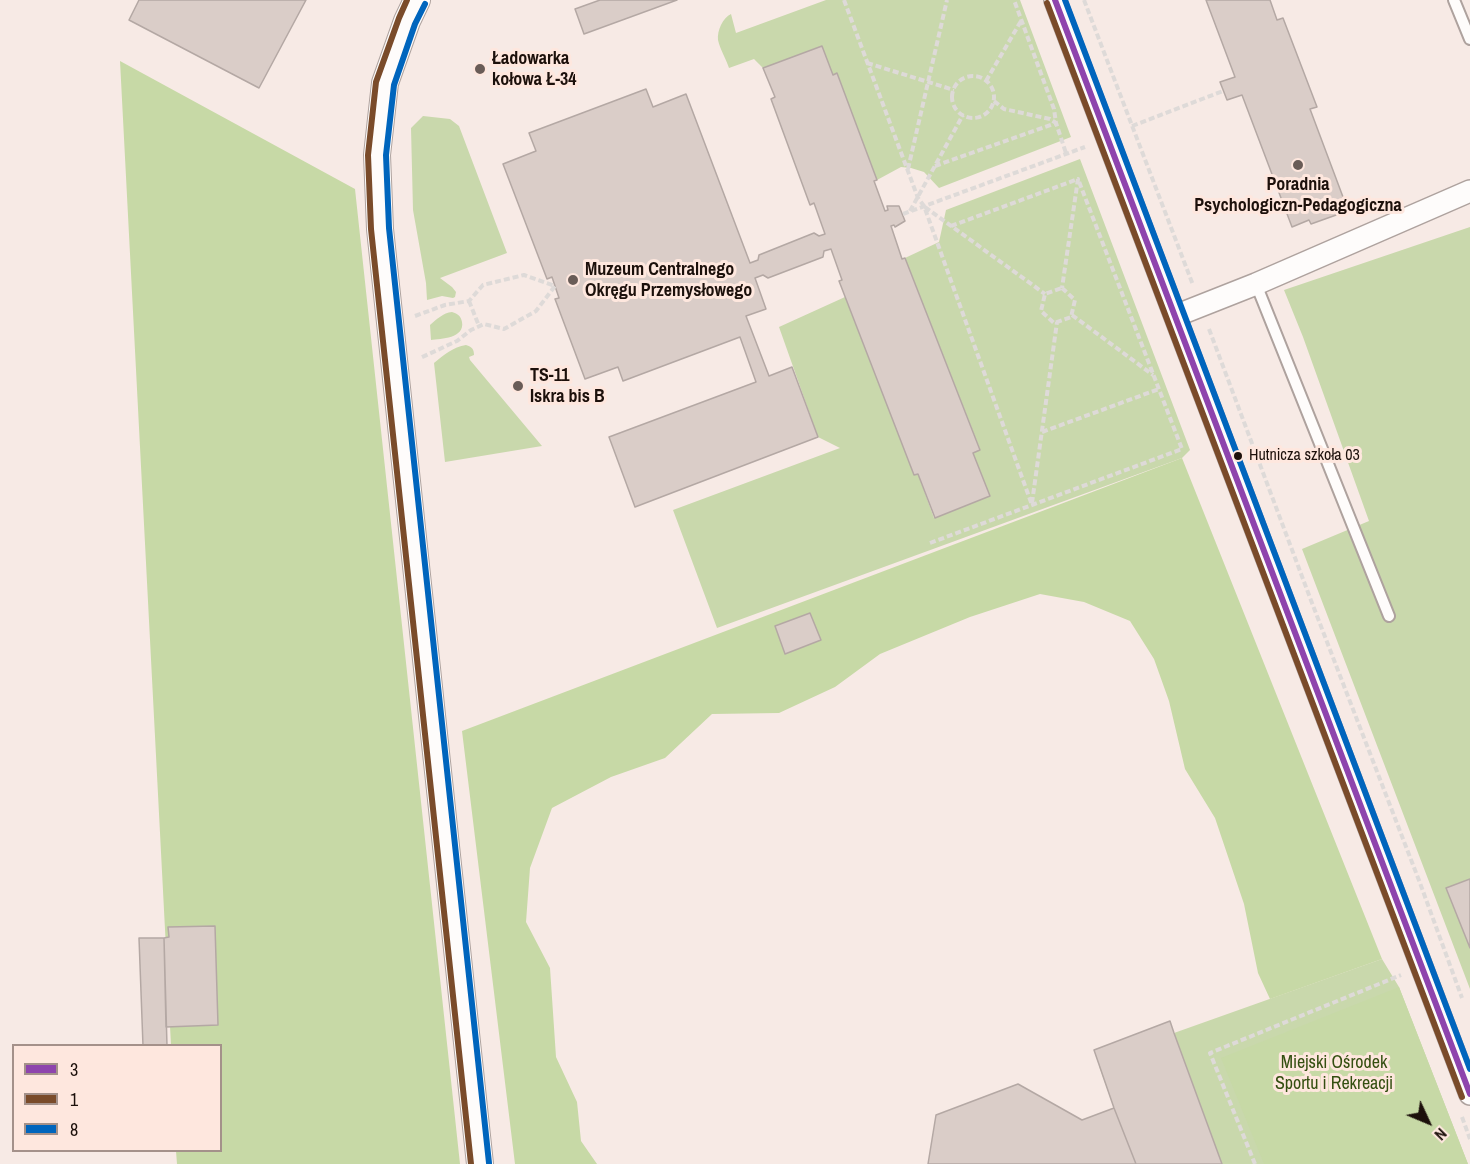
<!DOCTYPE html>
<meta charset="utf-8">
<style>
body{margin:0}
#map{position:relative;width:1470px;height:1164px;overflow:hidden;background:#f7eae5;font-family:"Archivo Narrow",sans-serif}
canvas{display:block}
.legend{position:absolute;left:12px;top:1044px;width:210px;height:108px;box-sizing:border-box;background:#fee7de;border:2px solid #a4918a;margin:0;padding:8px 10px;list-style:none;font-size:18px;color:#1c100b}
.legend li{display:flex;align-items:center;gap:12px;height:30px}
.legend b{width:30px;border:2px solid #a4918a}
.north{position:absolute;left:1398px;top:1092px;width:60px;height:60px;-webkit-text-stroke:4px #fee7de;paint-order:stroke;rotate:134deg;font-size:16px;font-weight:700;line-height:24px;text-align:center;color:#1c100b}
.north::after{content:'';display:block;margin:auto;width:21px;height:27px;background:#1c100b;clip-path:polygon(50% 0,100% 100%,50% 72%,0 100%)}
</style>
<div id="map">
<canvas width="1470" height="1164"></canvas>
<ul class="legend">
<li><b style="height:8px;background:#8e44ad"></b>3</li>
<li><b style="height:8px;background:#7a4b2a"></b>1</li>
<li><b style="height:8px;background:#0065bd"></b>8</li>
</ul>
<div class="north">N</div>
</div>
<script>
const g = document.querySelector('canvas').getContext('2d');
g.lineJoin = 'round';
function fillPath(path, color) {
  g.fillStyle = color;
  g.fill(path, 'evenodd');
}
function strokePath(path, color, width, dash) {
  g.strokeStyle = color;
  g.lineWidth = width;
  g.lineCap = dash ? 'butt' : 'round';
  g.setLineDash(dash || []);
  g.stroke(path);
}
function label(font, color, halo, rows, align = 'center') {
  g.font = font + ' "Archivo Narrow",sans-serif';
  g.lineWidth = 6;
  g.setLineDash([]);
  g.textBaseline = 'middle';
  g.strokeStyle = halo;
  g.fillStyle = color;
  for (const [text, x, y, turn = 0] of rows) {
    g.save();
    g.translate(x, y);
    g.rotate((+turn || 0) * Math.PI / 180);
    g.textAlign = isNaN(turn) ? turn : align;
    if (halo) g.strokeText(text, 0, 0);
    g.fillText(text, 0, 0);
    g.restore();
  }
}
const green = new Path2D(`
 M826 0H1020L1071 137 939 188 924 172 911 168 901 167 877 180 837 74 833 75 822 46 763 68 754 59 729 68C726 59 720 49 718 40 717 30 723 18 731 14L736 33Z
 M423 116 450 119 459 126 507 253 440 278 452 287 456 292 455 297 453 298 442 296 427 300 426 283 413 210 411 128Z
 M1080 159 1190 450 1182 458 717 628 673 510 840 448 818 437 779 327 845 297 914 475 918 474 934 518 989 496 973 453 980 449 905 258 939 242 946 210Z
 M1470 227V989L1302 549 1369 521 1303 337 1284 290Z
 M452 312C458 314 461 316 462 322 465 338 441 339 431 340L430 325C437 319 443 313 452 312Z
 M466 345C472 347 474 349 474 355L469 357 470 360 542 446 445 462 434 363C444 355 453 347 466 345Z
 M1382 959 1399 987 1468 1164H928L999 1091 1018 1084 1082 1120 1114 1108 1099 1066 1174 1033Z`);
const forest = new Path2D(`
 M120 61 355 189 460 1164H177L176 1151 220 1150V1046L171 1045Z
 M1182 458 1382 959 1270 999 1258 973 1244 904 1215 818 1185 769 1169 701 1154 659 1130 621 1084 602 1040 594 970 617 880 654 835 687 779 713 712 714 665 758 611 777 552 808 530 868 526 922 550 968 556 1057 577 1102 581 1141 597 1164H515L462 731Z
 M1399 987 1468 1164H1264L1221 1058Z`);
const building = new Path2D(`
 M139 0H306L259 88 129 20Z
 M600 0H677L584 34 575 9Z
 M1206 0H1270L1277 20 1283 18 1317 107 1310 109 1346 205 1337 209 1339 214 1311 224 1309 220 1292 227 1242 95 1227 100 1220 82 1235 77Z
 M822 46 833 75 837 73 877 180 874 181 885 211 888 210 887 206H899L905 221 895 227 894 225 891 226 902 259 905 258 980 450 973 453 990 496 935 518 918 474 914 475 839 281 842 280 831 249 824 251 823 257 768 278 763 275 755 278 766 309 746 316 769 376 792 367 818 437 635 507 609 437 756 382 740 337 623 381 618 367 585 379 555 299 559 298 552 277 547 279 503 164 536 151 529 133 646 89 653 107 686 94 750 263 758 260 759 255 814 233 819 236 825 234 814 203 810 205 771 99 775 97 763 68Z
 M810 613 821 640 785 654 775 626Z
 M1470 879V948L1446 888Z
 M215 926 218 1025 166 1027 164 938 169 937 168 927Z
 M139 938H164L167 1046H143Z
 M1170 1021 1174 1033 1222 1164H1136L1114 1108 1094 1050Z
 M1018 1084 1082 1120 1114 1108 1136 1164H928L936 1115Z`);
const path = new Path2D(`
 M844 0 918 198 924 206 1032 505
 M1084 0 1193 285
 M867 63 954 90
 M952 97a21 21 0 1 1 42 0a21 21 0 1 1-42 0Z
 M986 81 1021 21
 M994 101 1004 109 1050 119 1056 123 1054 109 1014 0
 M1132 126 1223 91
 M935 166 1056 123 1066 153
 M908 169 947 0
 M925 207 1045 294
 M910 211 963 115
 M903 214 1085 147
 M951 226 1078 179 1062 288
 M1062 288 1075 300 1071 317 1054 323 1041 311 1045 294Z
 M469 301 479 326
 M1072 315 1153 375
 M415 316 445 305 469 301 483 285 524 275 555 286 536 311 504 329 484 324 471 330 457 341 420 358
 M1209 329 1312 603 1420 883 1462 998
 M1042 432 1159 389
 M1032 503 1057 322
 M930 543 1182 449 1078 179
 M1462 1117 1470 1139
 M1255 1164 1210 1053 1401 975`);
const service = new Path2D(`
 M1454 0 1470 39
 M1256 284 1389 616`);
const minor = new Path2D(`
 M1055 0 1470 1094
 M1175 316 1256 284 1470 191`);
const tertiary = new Path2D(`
 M417 0 407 21 385 83 377 155 380 229 480 1164`);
const bus1 = new Path2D(`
 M1055 0 1470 1094`);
const bus2 = new Path2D(`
 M407 0 399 18 376 82 368 155 371 229 471 1164
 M1047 3 1462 1097`);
const bus3 = new Path2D(`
 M1065 0 1470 1069
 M425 4 415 24 394 85 386 155 389 228 489 1163`);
const markers = [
 [480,69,6,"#695c57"],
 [1298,165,6,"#695c57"],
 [573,280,6,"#695c57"],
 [518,386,6,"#695c57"],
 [1238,456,5,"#1c100b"]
];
const busNames = [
 ["Hutnicza szkoła 03",1249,456]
];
const poiNames = [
 ["Ładowarka",492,59],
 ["kołowa Ł-34",492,80],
 ["Poradnia",1298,185,"center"],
 ["Psychologiczn-Pedagogiczna",1298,206,"center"],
 ["Muzeum Centralnego",585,270],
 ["Okręgu Przemysłowego",585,291],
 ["TS-11",530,376],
 ["Iskra bis B",530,397]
];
const parkNames = [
 ["Miejski Ośrodek",1334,1063],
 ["Sportu i Rekreacji",1334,1084]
];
fillPath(green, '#c9d8ac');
fillPath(forest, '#c7d9a6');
fillPath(building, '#dacdc8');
strokePath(building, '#b4a8a4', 1.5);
strokePath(service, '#aea29e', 14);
strokePath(minor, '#aea29e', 24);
strokePath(tertiary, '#aea29e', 28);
strokePath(path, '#dedad8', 4, [6, 3]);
strokePath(service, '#fefcfb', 10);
strokePath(minor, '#fefcfb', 21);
strokePath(tertiary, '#fefcfb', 26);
strokePath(bus1, '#8e44ad', 6);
strokePath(bus2, '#7a4b2a', 6);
strokePath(bus3, '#0065bd', 6);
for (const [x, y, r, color] of markers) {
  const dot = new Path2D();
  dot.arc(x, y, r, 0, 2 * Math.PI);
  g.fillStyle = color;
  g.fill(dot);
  strokePath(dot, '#fee7de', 2);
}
label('16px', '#1c100b', '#fee7de', busNames, 'left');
label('bold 18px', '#1c100b', '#fee7de', poiNames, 'left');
label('18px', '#344f11', '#fee7de', parkNames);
</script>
